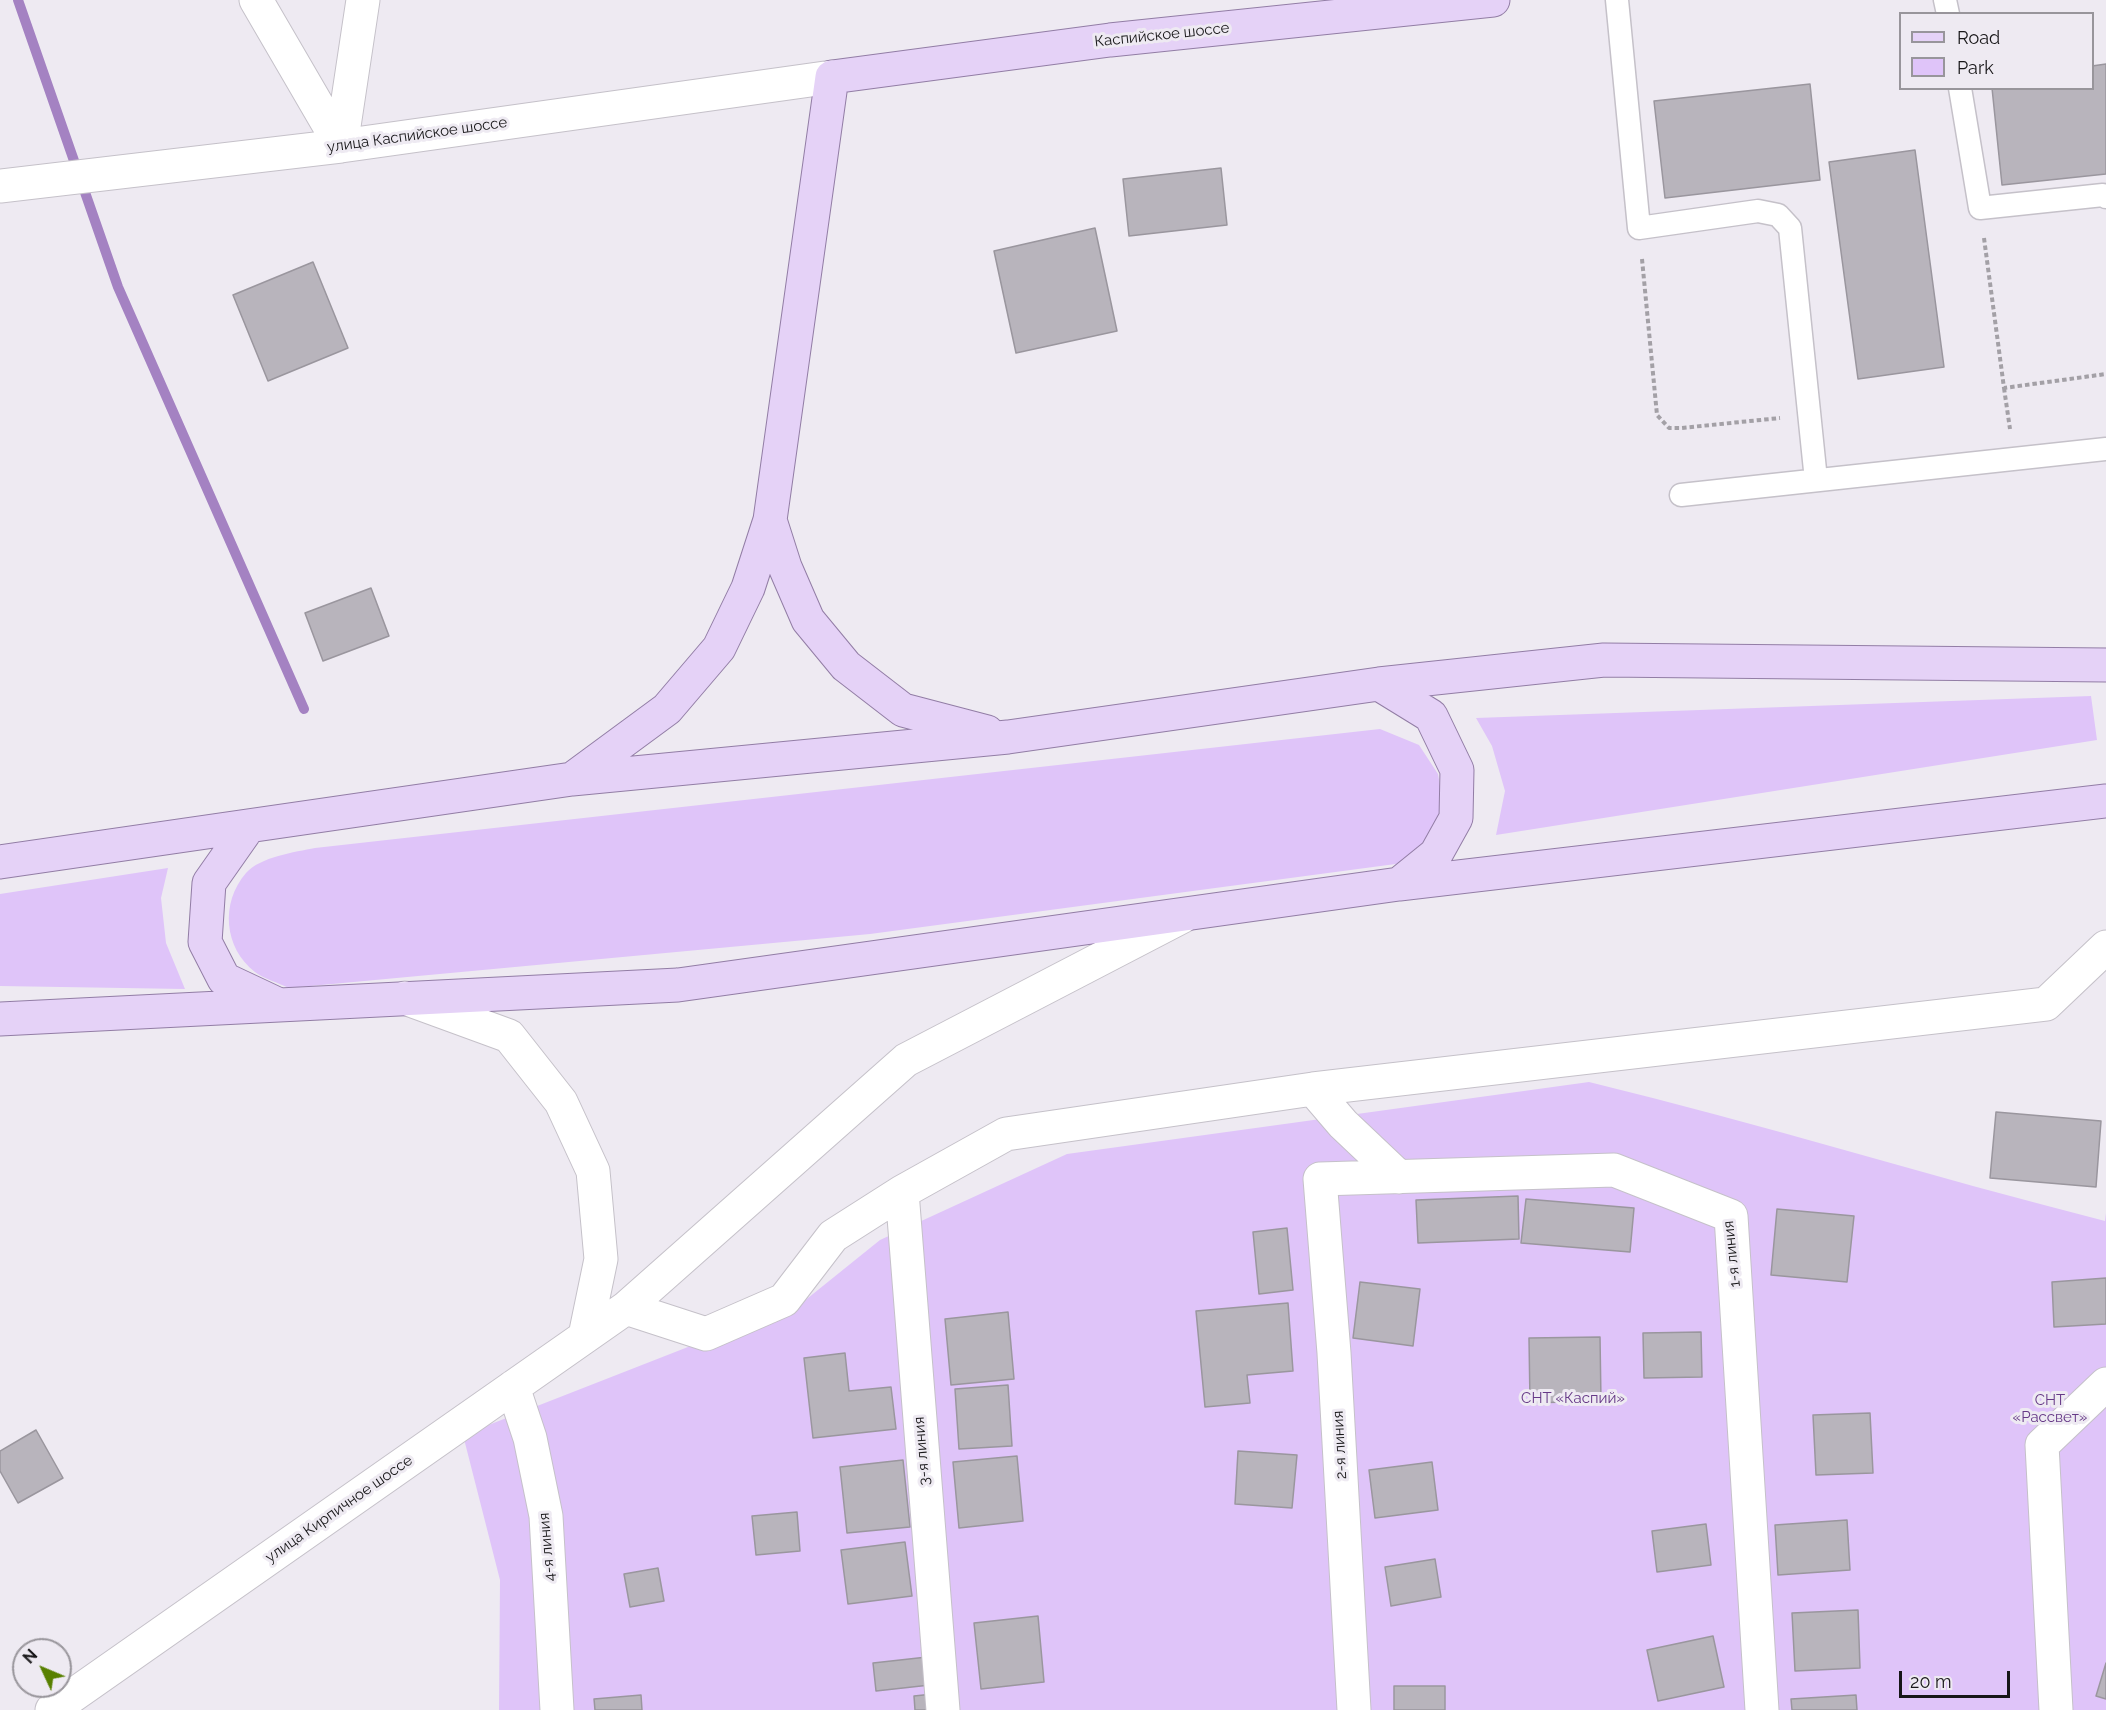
<!DOCTYPE html>
<meta charset="utf-8">
<style>
body{margin:0}
#map{position:relative;width:2106px;height:1710px;overflow:hidden;background:#eeeaf2;font-family:Raleway,sans-serif}
canvas{display:block}
.legend{position:absolute;left:1899px;top:12px;width:195px;height:78px;box-sizing:border-box;background:#eeeaf2;border:2px solid #98959b;margin:0;padding:8px 10px;list-style:none;font-size:18px;color:#171618}
.legend li{display:flex;align-items:center;gap:12px;height:30px}
.legend b{width:30px;border:2px solid #98959b}
.north{position:absolute;left:12px;top:1638px;width:60px;height:60px;box-sizing:border-box;background:#eeeaf2;border:2px solid #98959b;border-radius:50%;rotate:314deg;font-size:16px;font-weight:700;line-height:24px;text-align:center;color:#171618}
.north::after{content:'';display:block;margin:auto;width:21px;height:27px;background:#588000;clip-path:polygon(50% 0,100% 100%,50% 72%,0 100%)}
.scale{position:absolute;left:1899px;top:1671px;width:111px;height:27px;box-sizing:border-box;border:3px solid #171618;border-top:0;padding-left:8px;font-size:18px;line-height:21px;white-space:nowrap;color:#171618;-webkit-text-stroke:4px #eeeaf2;paint-order:stroke}
</style>
<div id="map">
<canvas width="2106" height="1710"></canvas>
<ul class="legend">
<li><b style="height:8px;background:#e5d2f7"></b>Road</li>
<li><b style="height:16px;background:#dfc4f9"></b>Park</li>
</ul>
<div class="north">N</div>
<div class="scale">20 m</div>
</div>
<script>
const g = document.querySelector('canvas').getContext('2d');
g.lineJoin = 'round';
function fillPath(path, color) {
  g.fillStyle = color;
  g.fill(path, 'evenodd');
}
function strokePath(path, color, width, dash) {
  g.strokeStyle = color;
  g.lineWidth = width;
  g.lineCap = dash ? 'butt' : 'round';
  g.setLineDash(dash || []);
  g.stroke(path);
}
function label(font, color, halo, rows, align = 'center') {
  g.font = font + ' Raleway,sans-serif';
  g.lineWidth = 6;
  g.setLineDash([]);
  g.textBaseline = 'middle';
  g.strokeStyle = halo;
  g.fillStyle = color;
  for (const [text, x, y, turn = 0] of rows) {
    g.save();
    g.translate(x, y);
    g.rotate((+turn || 0) * Math.PI / 180);
    g.textAlign = isNaN(turn) ? turn : align;
    if (halo) g.strokeText(text, 0, 0);
    g.fillText(text, 0, 0);
    g.restore();
  }
}
const green = new Path2D(`
 M2091 696 2097 740 1496 835 1505 791 1492 746 1476 718Z
 M1380 729 1419 745 1438 774 1443 803 1432 836 1403 863 870 934 289 988C279 983 264 979 255 972 224 948 220 903 246 873 260 857 295 852 315 848Z
 M168 868 161 898 166 943 185 989 0 986V894Z
 M1589 1082C1762 1124 1932 1177 2105 1221L2106 1213V1710H499L500 1580 463 1435 803 1302 880 1240 1067 1154Z`);
const stream = new Path2D(`
 M18 0 118 287 304 709`);
const building = new Path2D(`
 M2106 64V174L2002 185 1992 88H2092V66Z
 M1810 84 1820 180 1665 198 1654 101Z
 M1915 150 1944 367 1858 379 1829 162Z
 M1221 168 1227 225 1129 236 1123 179Z
 M1095 228 1117 331 1016 353 994 251Z
 M313 262 348 348 268 381 233 295Z
 M371 588 389 636 323 661 305 613Z
 M1996 1112 2101 1121 2096 1187 1990 1178Z
 M1518 1196 1519 1239 1418 1243 1416 1200Z
 M1526 1199 1634 1208 1630 1252 1521 1243Z
 M1777 1209 1854 1216 1847 1282 1771 1275Z
 M1287 1228 1293 1290 1259 1294 1253 1232Z
 M2106 1278V1324L2054 1327 2052 1282Z
 M1360 1282 1420 1289 1413 1346 1353 1338Z
 M1288 1303 1293 1371 1247 1375 1250 1403 1205 1407 1196 1311Z
 M1008 1312 1014 1379 951 1385 945 1319Z
 M1701 1332 1702 1377 1644 1378 1643 1333Z
 M1600 1337 1601 1401 1530 1403 1529 1338Z
 M845 1353 849 1391 891 1387 896 1429 813 1438 804 1358Z
 M1008 1385 1012 1446 959 1449 955 1389Z
 M1870 1413 1873 1473 1816 1475 1813 1415Z
 M36 1430 63 1478 18 1503 0 1471V1451Z
 M1238 1451 1297 1455 1292 1508 1235 1504Z
 M1017 1456 1023 1521 959 1528 953 1462Z
 M903 1460 910 1527 847 1533 840 1467Z
 M1432 1462 1438 1510 1375 1518 1369 1470Z
 M797 1512 800 1551 756 1555 752 1516Z
 M1847 1520 1850 1570 1778 1575 1775 1525Z
 M1706 1524 1711 1565 1657 1572 1652 1531Z
 M905 1542 912 1596 848 1604 841 1550Z
 M1435 1559 1441 1597 1391 1606 1385 1567Z
 M658 1568 664 1601 630 1607 624 1574Z
 M1858 1610 1860 1668 1795 1671 1792 1613Z
 M1038 1616 1044 1682 981 1689 974 1623Z
 M1713 1636 1724 1687 1658 1701 1647 1650Z
 M927 1657 930 1685 876 1691 873 1663Z
 M2106 1663V1699L2096 1696Z
 M1394 1686H1445V1710H1394Z
 M933 1694 934 1710H915L914 1696Z
 M641 1695 642 1710H595L594 1699Z
 M1856 1695 1857 1710H1792L1791 1699Z`);
const path = new Path2D(`
 M1984 238 2004 388 2106 374
 M1642 259 1657 415 1669 428H1681L1780 418
 M2004 388 2010 429`);
const lane = new Path2D(`
 M1617 0 1639 228 1758 211 1778 215 1790 228 1816 480
 M1945 0 1948 14
 M1960 88 1980 208 2103 195 2106 197
 M1681 495 2106 449`);
const street = new Path2D(`
 M256 0 341 146
 M341 146 363 0
 M0 186 341 146 832 77
 M405 998 509 1036 561 1102 593 1171 601 1259 585 1336
 M1313 1089 1343 1124 1399 1177
 M902 1192 943 1710
 M626 1308 706 1334 784 1300 833 1236 902 1192 1006 1134 1313 1089 2046 1004 2106 947
 M513 1387 530 1438 546 1516 557 1710
 M52 1710 626 1308 906 1060 1183 916
 M1354 1710 1334 1353 1320 1179 1614 1170 1731 1216 1762 1710
 M2056 1710 2042 1445 2106 1384`);
const primary = new Path2D(`
 M770 520 785 567 808 620 846 666 903 710 987 732
 M1379 684 1431 716 1457 770 1456 818 1436 854 1399 884
 M572 779 667 709 719 648 748 588 770 520 832 77 1110 40 1493 0
 M249 826 209 883 205 942 224 979 275 1003
 M0 862 572 779 1008 737 1379 684 1604 660 2106 665
 M0 1019 678 985 1399 884 2106 801`);
const streetNames = [
 ["Каспийское шоссе",1162,35,-6],
 ["улица Каспийское шоссе",417,135,-8],
 ["1-я линия",1732,1254,-96],
 ["2-я линия",1340,1445,-93],
 ["3-я линия",922,1451,-95],
 ["улица Кирпичное шоссе",339,1509,-35],
 ["4-я линия",547,1547,-95]
];
const parkNames = [
 ["СНТ «Каспий»",1573,1398],
 ["СНТ",2050,1400],
 ["«Рассвет»",2050,1417]
];
fillPath(green, '#dfc4f9');
strokePath(stream, '#a482c2', 10);
fillPath(building, '#b8b4bc');
strokePath(building, '#9a969e', 1.5);
strokePath(lane, '#c5c1c9', 25);
strokePath(street, '#c5c1c9', 35);
strokePath(primary, '#927da5', 35);
strokePath(path, '#a3a0a6', 4, [4.5, 3]);
strokePath(lane, '#fff', 22);
strokePath(street, '#fff', 33);
strokePath(primary, '#e5d2f7', 33);
label('15px', '#171618', '#eeeaf2', streetNames);
label('15px', '#663987', '#eeeaf2', parkNames);
</script>
